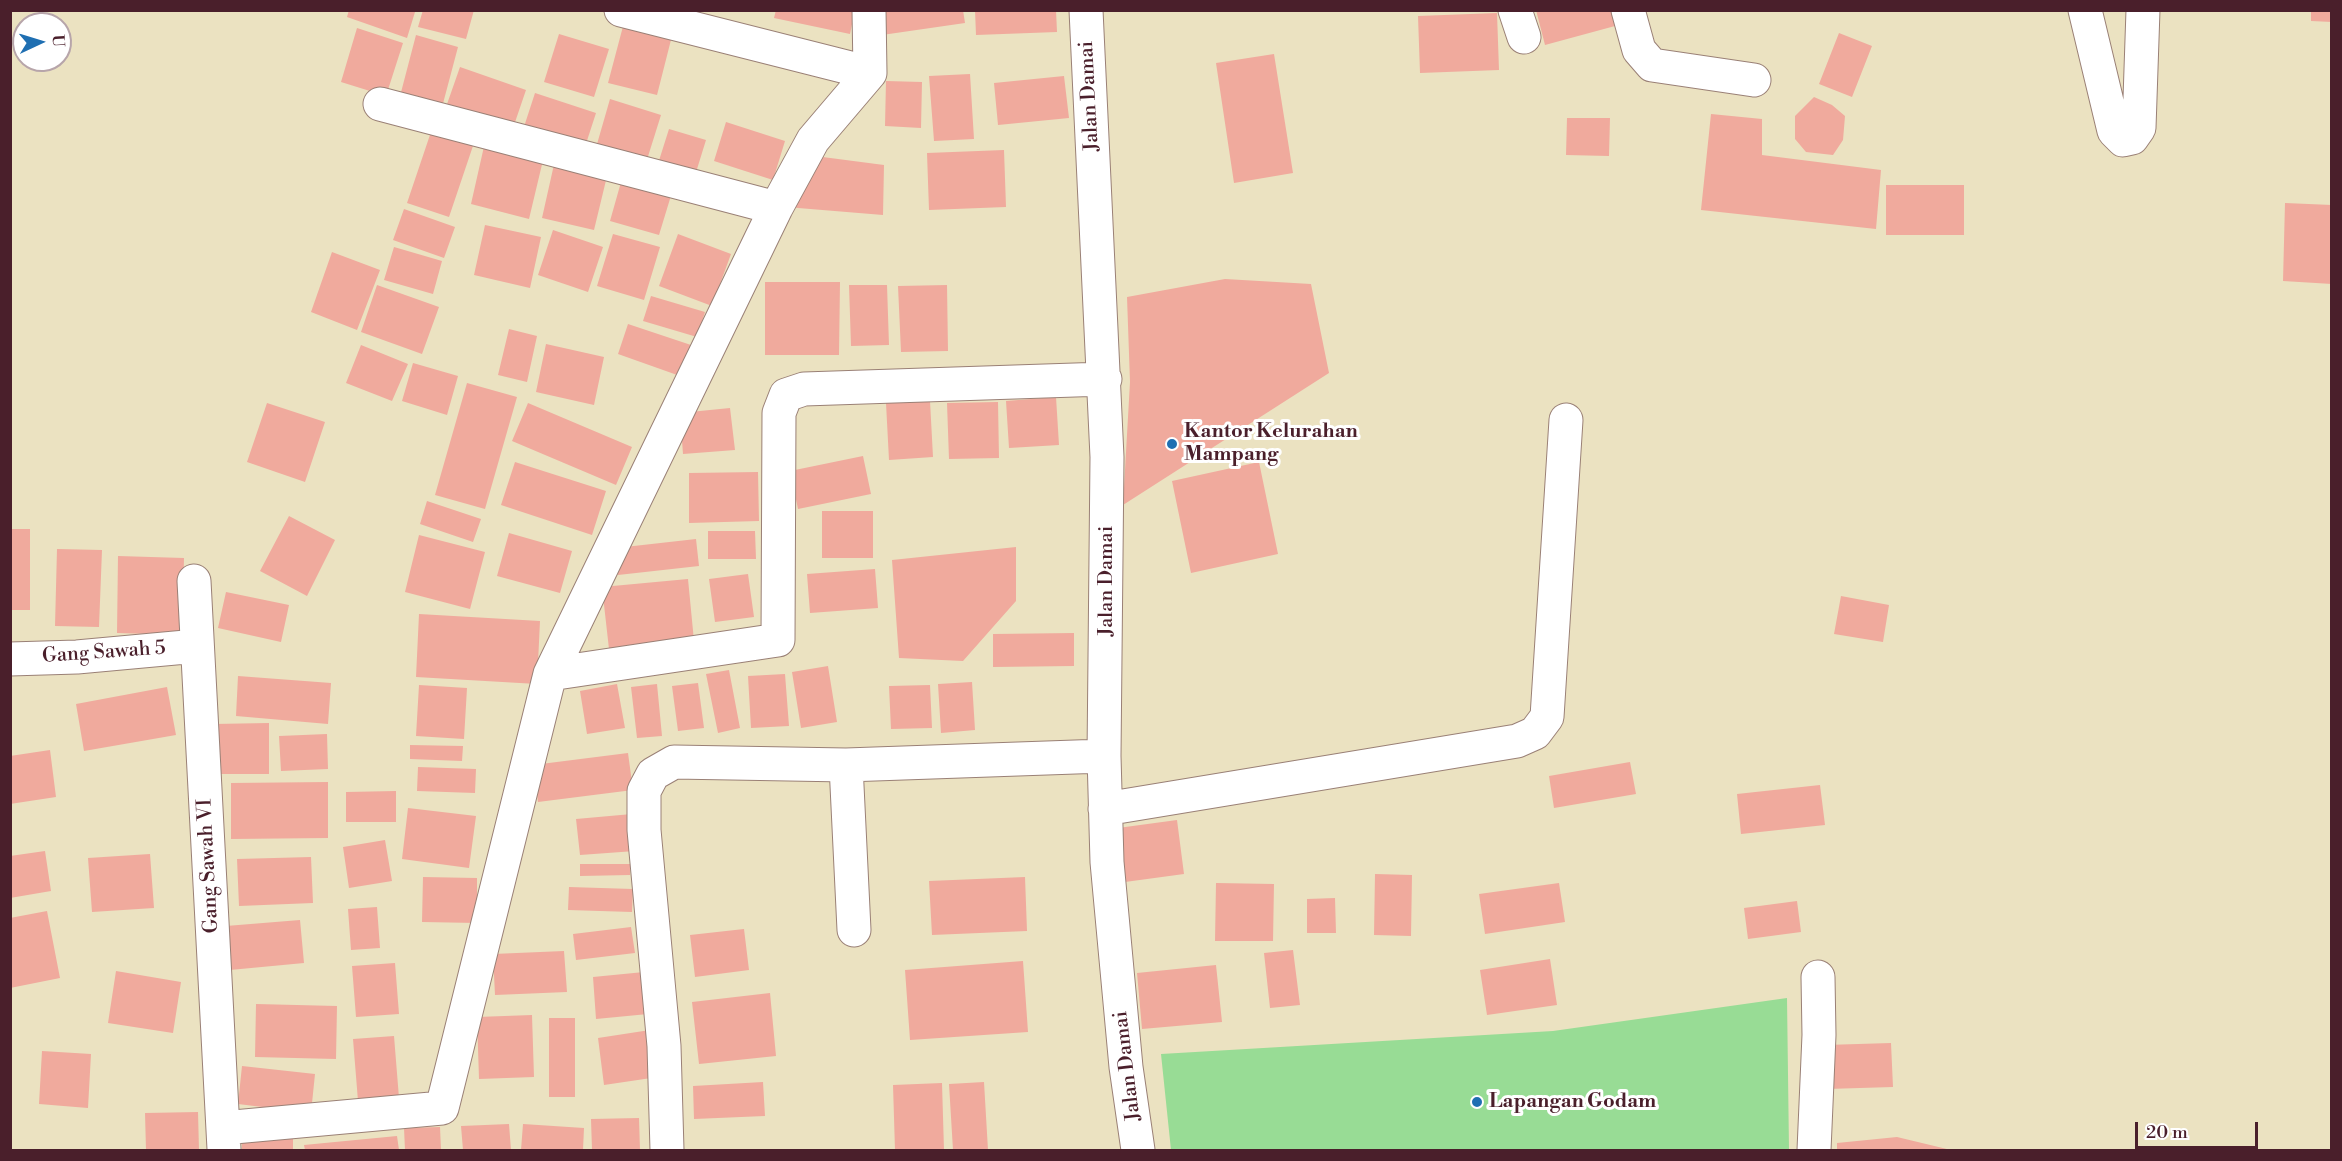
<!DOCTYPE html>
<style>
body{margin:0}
#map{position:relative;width:2342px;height:1161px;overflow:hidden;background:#ebe2c1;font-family:"Libre Bodoni",serif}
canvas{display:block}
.frame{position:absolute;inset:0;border:12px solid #4a1f2b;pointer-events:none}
.north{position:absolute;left:12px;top:12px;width:60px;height:60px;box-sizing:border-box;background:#fff;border:2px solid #b7a5aa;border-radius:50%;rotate:86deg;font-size:16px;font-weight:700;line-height:24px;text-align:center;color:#4a1f2b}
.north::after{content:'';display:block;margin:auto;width:21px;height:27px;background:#1f6fb2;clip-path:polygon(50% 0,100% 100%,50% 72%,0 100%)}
.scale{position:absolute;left:2135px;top:1122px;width:123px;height:27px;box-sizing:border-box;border:3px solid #4a1f2b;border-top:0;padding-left:8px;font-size:18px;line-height:21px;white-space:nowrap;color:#4a1f2b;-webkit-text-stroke:4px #fff;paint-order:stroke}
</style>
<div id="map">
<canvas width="2342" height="1161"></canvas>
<div class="frame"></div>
<div class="north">U</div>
<div class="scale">20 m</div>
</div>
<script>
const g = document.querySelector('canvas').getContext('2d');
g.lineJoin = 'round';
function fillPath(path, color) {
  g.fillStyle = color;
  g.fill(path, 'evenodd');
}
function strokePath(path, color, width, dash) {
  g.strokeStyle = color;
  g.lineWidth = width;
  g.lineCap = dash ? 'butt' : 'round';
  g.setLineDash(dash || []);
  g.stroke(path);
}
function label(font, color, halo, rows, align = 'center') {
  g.font = font + ' "Libre Bodoni",serif';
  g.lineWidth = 6;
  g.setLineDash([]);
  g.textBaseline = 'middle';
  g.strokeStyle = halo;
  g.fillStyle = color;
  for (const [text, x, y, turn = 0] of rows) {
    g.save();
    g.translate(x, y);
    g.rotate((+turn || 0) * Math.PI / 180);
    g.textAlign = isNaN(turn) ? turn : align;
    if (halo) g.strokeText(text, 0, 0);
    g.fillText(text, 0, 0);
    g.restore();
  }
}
const green = new Path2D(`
 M1787 998 1789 1150H1171L1161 1054 1553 1031Z`);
const building = new Path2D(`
 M349 10H410L415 12 407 38 347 17Z
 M423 10H474L466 39 418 27Z
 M776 10H855L850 34 774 18Z
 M878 10H963L965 23 882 35Z
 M975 10H1056L1057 32 976 35Z
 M1536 10H1611L1615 26 1545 45Z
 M2311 10H2332V22L2311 21Z
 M1497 13 1499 70 1420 73 1418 16Z
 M626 15 674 28 657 95 608 83Z
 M357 28 403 43 386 96 341 82Z
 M1839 33 1872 46 1852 97 1819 84Z
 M559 34 609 49 594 97 544 82Z
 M416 35 458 47 441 111 399 100Z
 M1274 54 1293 173 1234 183 1216 63Z
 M460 67 526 90 512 131 446 107Z
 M970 74 974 139 934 141 929 76Z
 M1064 76 1069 118 998 125 994 83Z
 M886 81 922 82 921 128 885 126Z
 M535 93 596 113 582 156 521 136Z
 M1814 97 1832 105 1845 116 1843 140 1833 155 1806 152 1795 139V116Z
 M610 99 661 115 645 166 595 151Z
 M1711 114 1762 119V155L1881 170 1876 229 1701 210Z
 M1567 118H1610L1609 156 1566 155Z
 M726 122 785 141 773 180 714 161Z
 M434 123 476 137 449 217 407 203Z
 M669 129 706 140 693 182 656 170Z
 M485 142 544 156 529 219 471 204Z
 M1004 150 1006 207 929 210 927 153Z
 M815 156 884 165 883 215 786 207Z
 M555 160 608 172 594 230 542 218Z
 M623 175 673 189 659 235 610 221Z
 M1886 185H1964V235H1886Z
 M2285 203 2332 205V284L2283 281Z
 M404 209 455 227 444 258 393 240Z
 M485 225 541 237 530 288 474 275Z
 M553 230 603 247 588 292 538 275Z
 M613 234 660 247 644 300 597 286Z
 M678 234 731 254 712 306 659 286Z
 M394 247 442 261 433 294 384 280Z
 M332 252 380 270 357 330 311 312Z
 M1225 279 1311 284 1329 373 1123 505 1130 382 1127 297Z
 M765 282H840L839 355H765Z
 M377 285 439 307 422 354 361 332Z
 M849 285H887L889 345 851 346Z
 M947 285 948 351 901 352 898 286Z
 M651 296 705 312 697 337 643 321Z
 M628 324 691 345 680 376 618 354Z
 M509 329 537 336 527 382 498 375Z
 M546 344 604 357 594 405 536 392Z
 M361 345 408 364 392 401 346 383Z
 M413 363 458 376 447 415 402 401Z
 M467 383 517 397 485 509 435 495Z
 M1056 397 1059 445 1009 448 1006 401Z
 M930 401 933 457 889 460 886 403Z
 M998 402 999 458 949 459 947 403Z
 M267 403 325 422 305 482 247 462Z
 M528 403 632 447 616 485 512 441Z
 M730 408 735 450 683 454 680 413Z
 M863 456 871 494 798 509 790 471Z
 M515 462 606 491 592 535 501 505Z
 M1259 462 1278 554 1191 573 1172 481Z
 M758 472 759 521 689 523V473Z
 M427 501 481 519 473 542 420 524Z
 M822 511H873V558H822Z
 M289 516 335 540 307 596 260 571Z
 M10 529H30V610H10Z
 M708 531H755L756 559H708Z
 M509 533 572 551 560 593 497 576Z
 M419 535 485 552 470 609 405 592Z
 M696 539 699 566 618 575 616 548Z
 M1016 547V601L963 661 899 658 892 560Z
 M57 549 102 550 99 627 55 626Z
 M118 556 184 558 182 635 117 633Z
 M875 569 878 608 810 613 807 574Z
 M748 574 754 617 715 622 709 579Z
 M688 579 694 641 609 649 602 587Z
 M226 592 289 605 281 642 218 628Z
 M1841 596 1889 605 1883 642 1834 634Z
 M419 614 540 621 537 684 416 677Z
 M1074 633V666L993 667V634Z
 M828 666 837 722 801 728 792 672Z
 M729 670 740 728 718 733 706 674Z
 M785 674 789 726 751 728 748 676Z
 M238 676 331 683 328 724 236 716Z
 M972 682 975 730 941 733 938 684Z
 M698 683 704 728 678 731 672 686Z
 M617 684 625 728 587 734 580 691Z
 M657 684 662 736 637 738 631 687Z
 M419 685 467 688 464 739 416 736Z
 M930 685 932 728 891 729 889 686Z
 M167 687 176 735 84 751 76 704Z
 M269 723V774H213V724Z
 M327 734 328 769 281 771 279 736Z
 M410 745 463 746 462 761 410 759Z
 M50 750 56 797 10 804V756Z
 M628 753 633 790 538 802 533 765Z
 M1630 762 1636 794 1554 808 1549 776Z
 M418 767 476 769 475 793 417 791Z
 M328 782V838L231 839V783Z
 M1820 785 1825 825 1741 834 1737 794Z
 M396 791V822H346V792Z
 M408 808 476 816 469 868 402 859Z
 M632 814 635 851 580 855 576 819Z
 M1177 820 1184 874 1125 882 1118 828Z
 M385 840 392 881 349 888 343 847Z
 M45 851 51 891 10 898V856Z
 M150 854 154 908 92 912 88 858Z
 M311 857 313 903 239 906 237 859Z
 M580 864H630V875L580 876Z
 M1375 874 1412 875 1411 936 1374 935Z
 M423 877 477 878V923L422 922Z
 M1025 877 1027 931 932 935 929 881Z
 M1216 883 1274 884 1273 941H1215Z
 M1559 883 1565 922 1485 934 1479 894Z
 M569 887 633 889 632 912 568 910Z
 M1335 898 1336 933H1307V899Z
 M1797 901 1801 932 1748 939 1744 908Z
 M377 907 380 948 351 950 348 909Z
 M47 911 60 978 10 988V918Z
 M300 920 304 963 230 970 226 926Z
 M631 927 635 953 576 960 573 934Z
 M744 929 749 970 695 977 690 935Z
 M1293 950 1300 1005 1270 1008 1264 953Z
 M564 951 567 992 495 995 493 954Z
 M1550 959 1557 1005 1487 1015 1480 970Z
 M1023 961 1028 1032 910 1040 905 970Z
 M395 963 399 1014 356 1017 352 966Z
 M1216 965 1222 1022 1142 1029 1137 973Z
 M116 971 181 982 173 1033 108 1023Z
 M644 972 648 1014 596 1019 593 977Z
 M770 993 776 1056 699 1064 692 1002Z
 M256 1004 337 1006 336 1059 255 1057Z
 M532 1015 534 1077 479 1079 477 1017Z
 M549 1018H575V1097H549Z
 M650 1030 658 1077 604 1085 598 1038Z
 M394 1036 399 1098 358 1101 353 1039Z
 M1891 1043 1893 1087 1827 1089 1825 1045Z
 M42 1051 91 1054 88 1108 39 1104Z
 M242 1066 315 1074 311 1113 238 1104Z
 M763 1082 765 1116 694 1119 693 1086Z
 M984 1082 988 1150H953L949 1084Z
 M942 1083 944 1150H895L893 1085Z
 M198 1112 199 1150H146L145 1113Z
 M639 1118 640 1150H592L591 1119Z
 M509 1124 511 1150H463L461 1126Z
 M523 1124 584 1128 583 1150H521Z
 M440 1127 441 1150H405L404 1128Z
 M242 1134 293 1136V1150H242Z
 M397 1136 399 1150H305L304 1145Z
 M1897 1137 1951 1150H1837V1143Z`);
const minor = new Path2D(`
 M621 10 870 73
 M1086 10 1107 457 1104 756 1107 862 1126 1067 1138 1150
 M1515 10 1524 37
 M1628 10 1639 50 1652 65 1754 80
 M2085 10 2114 131 2123 140 2132 138 2139 128 2143 10
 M380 104 776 208
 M194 581 224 1149
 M10 659 77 657 197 646
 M550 674 778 640 779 413 786 395 804 389 1105 379
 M1105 809 1517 741 1535 733 1547 717 1566 420
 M854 930 846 765 1104 756
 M223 1128 442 1108 550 674 776 208 813 140 870 73 869 10
 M667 1150 664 1046 644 830V791L653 774 674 762 846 765
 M1814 1150 1819 1035 1818 977`);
const markers = [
 [1172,444,6,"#1f6fb2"],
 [1477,1102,6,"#1f6fb2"]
];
const streetNames = [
 ["Jalan Damai",1090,96,-93],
 ["Jalan Damai",1107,581,-90],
 ["Gang Sawah 5",104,653,-4],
 ["Gang Sawah VI",209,866,-93],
 ["Jalan Damai",1128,1066,-97]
];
const poiNames = [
 ["Kantor Kelurahan",1184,432],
 ["Mampang",1184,455],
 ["Lapangan Godam",1489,1102]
];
fillPath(green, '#98dc95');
fillPath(building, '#f0aa9d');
strokePath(minor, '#9a8076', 35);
strokePath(minor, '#fff', 33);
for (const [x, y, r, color] of markers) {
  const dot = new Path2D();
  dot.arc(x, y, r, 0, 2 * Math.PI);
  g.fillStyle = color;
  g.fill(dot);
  strokePath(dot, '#fff', 2);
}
label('20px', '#4a1f2b', '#fff', streetNames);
label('bold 20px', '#4a1f2b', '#fff', poiNames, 'left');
</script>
